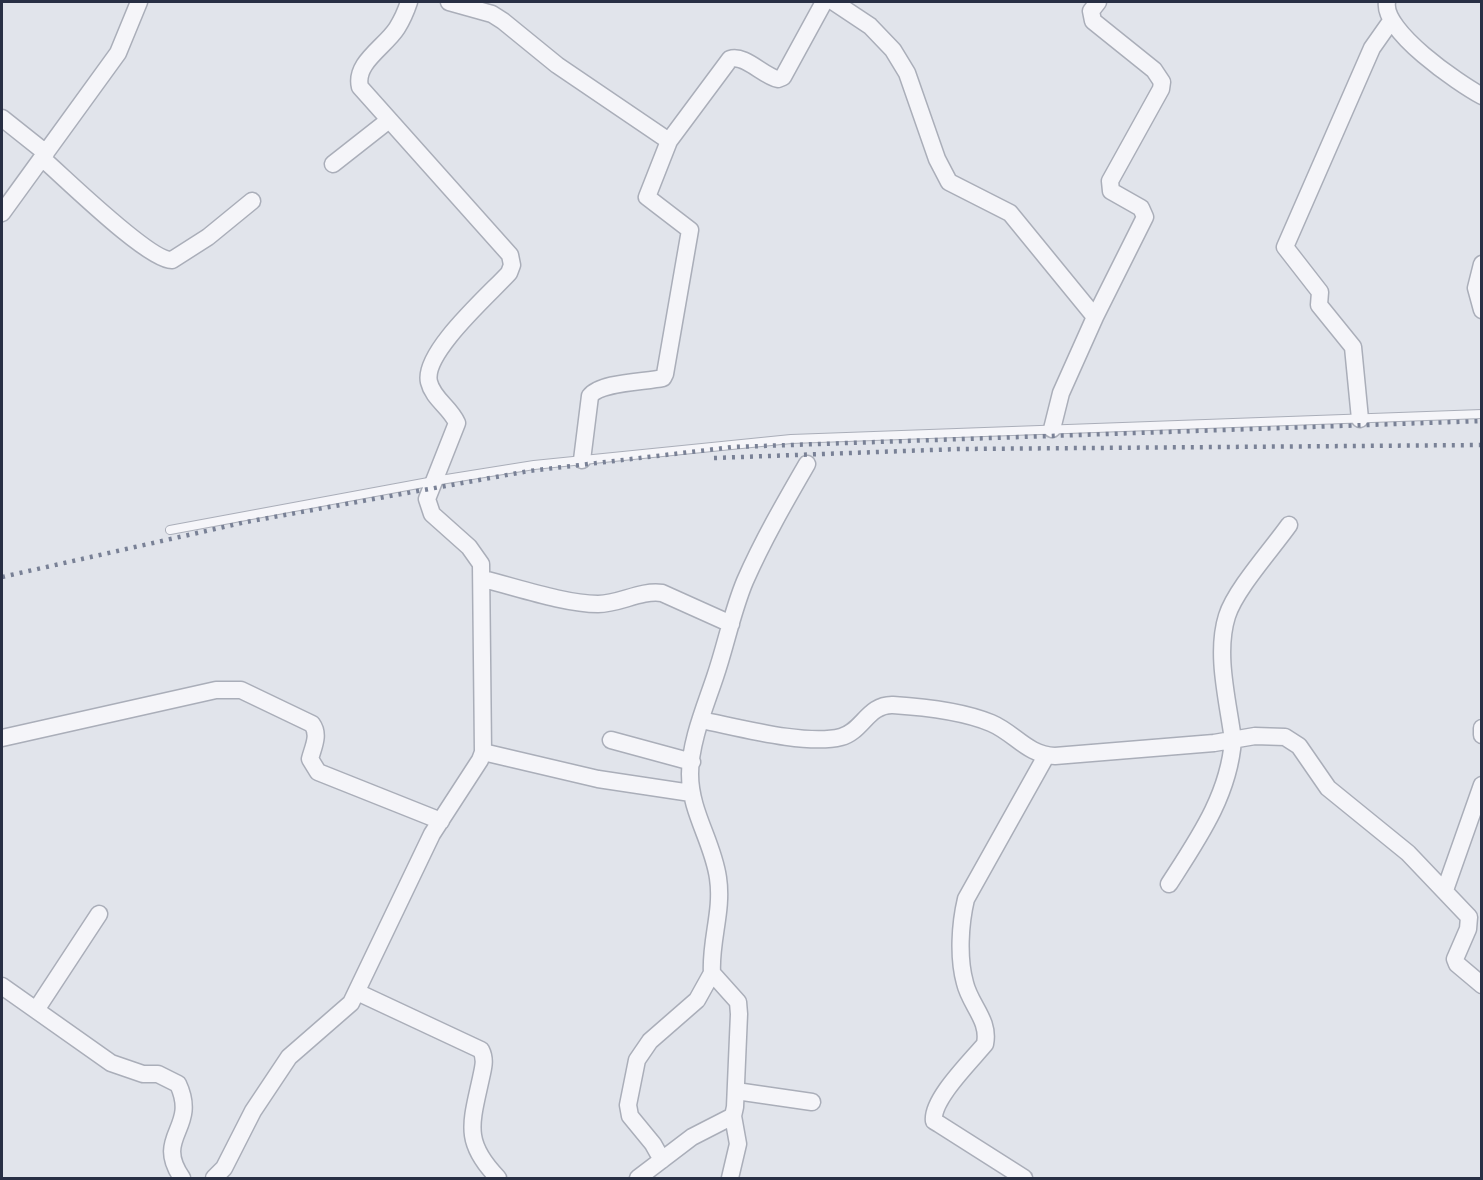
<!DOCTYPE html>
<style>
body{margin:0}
#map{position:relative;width:1483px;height:1180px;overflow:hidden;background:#e1e4eb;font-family:"Public Sans",sans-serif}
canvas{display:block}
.frame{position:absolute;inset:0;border:3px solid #282f44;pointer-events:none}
</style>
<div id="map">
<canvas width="1483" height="1180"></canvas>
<div class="frame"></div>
</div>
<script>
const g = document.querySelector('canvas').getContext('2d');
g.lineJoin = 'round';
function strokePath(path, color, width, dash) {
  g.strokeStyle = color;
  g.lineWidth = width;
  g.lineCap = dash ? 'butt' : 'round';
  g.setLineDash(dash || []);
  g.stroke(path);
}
const lane = new Path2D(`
 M170 530 434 481 534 465 791 439 1482 414`);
const street = new Path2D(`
 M449 2 492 14 503 21 557 65 669 141
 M834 2 870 26 893 50 907 73 937 159 949 182 1010 213 1095 317 1145 217 1141 208 1111 191 1110 181 1161 89 1162 82 1154 70 1093 21 1091 11 1098 2
 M1387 2C1382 31 1458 83 1482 96
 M2 118 46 153
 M43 159C65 178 149 261 172 260L208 237 252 201
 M333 164 389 120
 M2 213 118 53 139 2
 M1482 264 1476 288 1482 310
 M1360 419 1353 347 1319 305 1320 292 1285 247 1372 48 1391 21
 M1052 429 1061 393 1095 317
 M582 460 590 396C600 382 645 382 663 378L665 374 690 230 647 197 669 141 730 59C745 54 763 76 778 79L783 77 824 2
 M483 579C516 587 565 604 598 604 620 604 640 590 662 593L731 624
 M701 720C737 727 806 746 841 737 862 732 868 704 893 705 925 707 962 711 991 723 1015 733 1027 755 1055 756L1214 743 1255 736 1285 737 1299 746 1328 788 1408 853 1469 917 1468 929 1455 959 1457 964 1482 985
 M1482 728V735
 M2 738 216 690H241L312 724C320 735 313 747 310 759L318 772 441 821
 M611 740 692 762
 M483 752 598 779 691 793
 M1169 884C1198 839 1229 795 1233 740 1228 701 1215 654 1227 616 1235 590 1272 549 1289 525
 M1445 890 1482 785
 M2 986 111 1063 143 1074H158L178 1084C199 1129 153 1136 182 1178
 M357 992 481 1050C486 1060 483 1068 481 1078 471 1124 463 1142 498 1178
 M36 1010 99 914
 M736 1091 812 1102
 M662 1160 653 1144 630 1116 628 1105 637 1060 650 1041 697 1000 712 973
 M214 1178 224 1168 253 1111 289 1057 351 1003 432 834 480 760 483 752 481 564 469 547 432 514 427 499 457 423C450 407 433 399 429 382 422 353 490 294 509 273L512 265 510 255 360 87C354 63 385 47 397 28 402 20 406 11 409 2
 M638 1178 692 1137 733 1116 735 1107 739 1014 738 1002 712 973C710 941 723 911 718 878 713 842 690 812 690 774 690 742 705 707 715 677 726 645 732 612 745 581 763 540 785 502 807 464
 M730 1178 738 1144 733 1116
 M1024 1178 939 1124 934 1121C931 1100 971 1061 985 1044 990 1020 970 1005 965 983 958 958 960 924 966 899L1046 756`);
const rail = new Path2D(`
 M714 458 959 449 1482 445
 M2 577 246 522 529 471 733 447 1482 421`);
strokePath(lane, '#aaaeb9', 10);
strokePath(street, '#aaaeb9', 19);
strokePath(lane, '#f5f5f9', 8);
strokePath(street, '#f5f5f9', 16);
strokePath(rail, '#798196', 4.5, [3, 6]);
</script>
